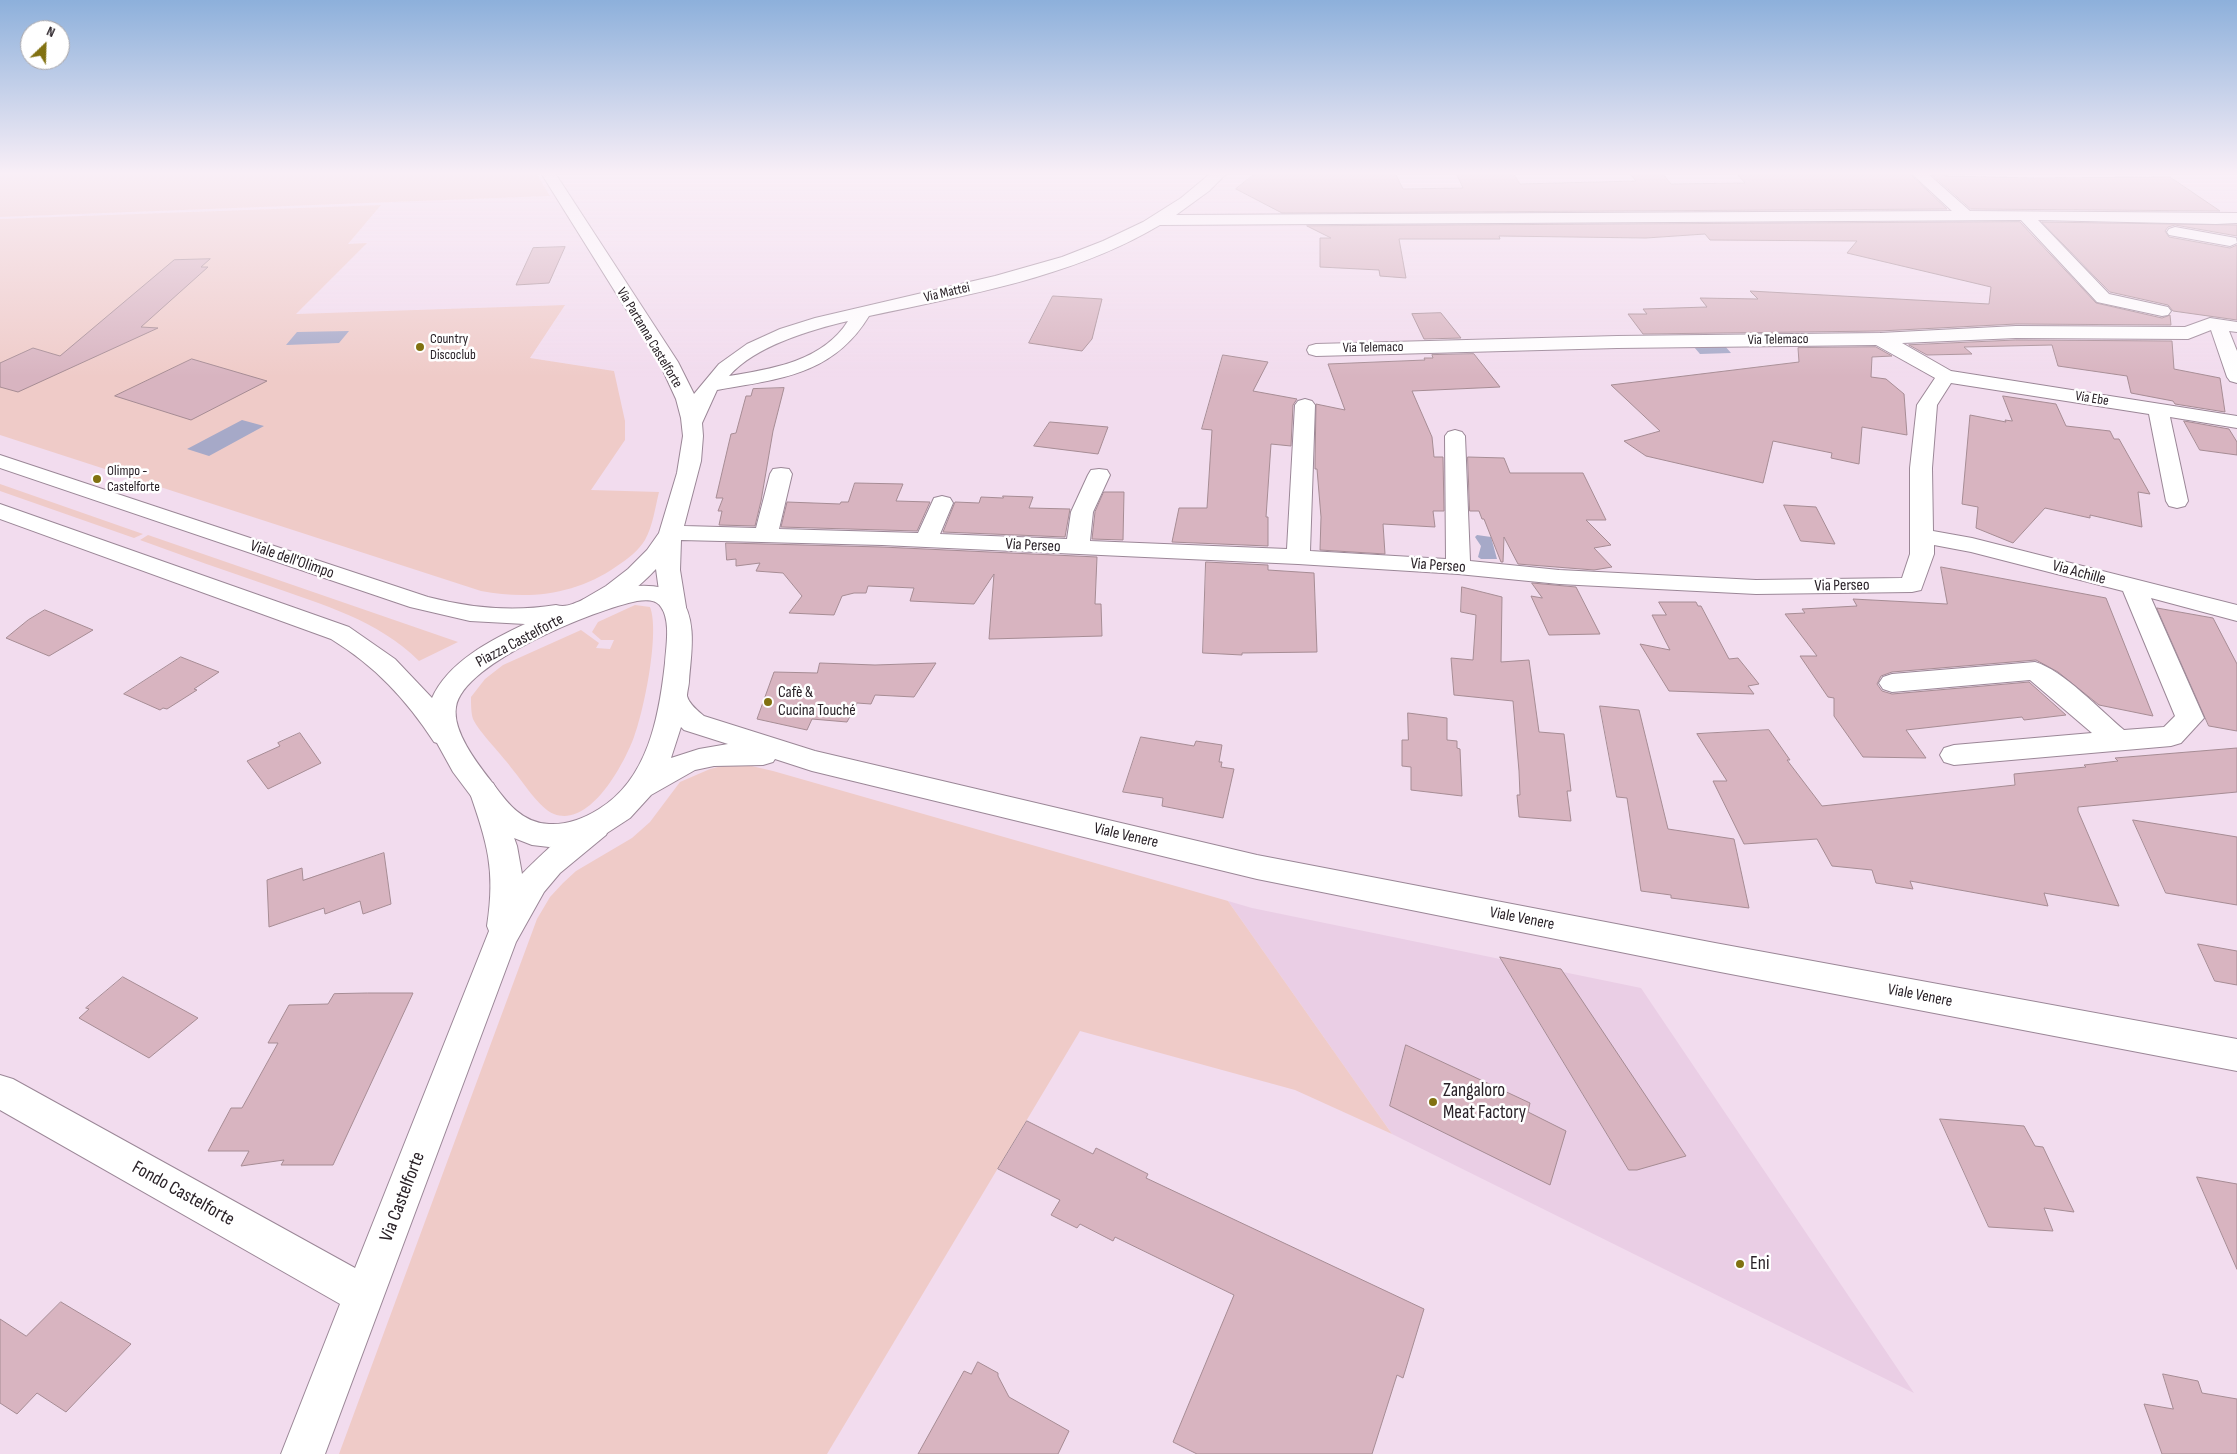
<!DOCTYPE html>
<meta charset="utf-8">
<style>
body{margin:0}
#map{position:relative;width:2237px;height:1454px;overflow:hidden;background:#f2dcee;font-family:"Sofia Sans Condensed",sans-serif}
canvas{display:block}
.north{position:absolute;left:20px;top:20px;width:50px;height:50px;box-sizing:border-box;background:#fff;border:1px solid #a9a6a9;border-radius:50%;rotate:24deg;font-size:14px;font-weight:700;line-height:20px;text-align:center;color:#292127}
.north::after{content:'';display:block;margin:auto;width:18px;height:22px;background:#817111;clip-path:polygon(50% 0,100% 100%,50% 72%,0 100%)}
</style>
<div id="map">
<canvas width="2237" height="1454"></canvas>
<div class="north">N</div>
</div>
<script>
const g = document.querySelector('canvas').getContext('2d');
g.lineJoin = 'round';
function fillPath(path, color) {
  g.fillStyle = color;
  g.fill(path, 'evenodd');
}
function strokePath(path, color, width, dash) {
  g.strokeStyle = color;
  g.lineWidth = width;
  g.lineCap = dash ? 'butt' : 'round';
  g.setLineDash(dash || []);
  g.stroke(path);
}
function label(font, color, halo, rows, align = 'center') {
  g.font = font + ' "Sofia Sans Condensed",sans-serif';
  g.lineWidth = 5;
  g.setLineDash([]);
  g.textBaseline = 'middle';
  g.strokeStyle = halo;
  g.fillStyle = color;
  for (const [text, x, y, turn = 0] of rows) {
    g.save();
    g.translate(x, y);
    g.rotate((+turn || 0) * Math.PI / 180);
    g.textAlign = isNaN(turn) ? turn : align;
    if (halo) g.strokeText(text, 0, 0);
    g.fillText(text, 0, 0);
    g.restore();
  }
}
const built = new Path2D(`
 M1228 901 1252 908 1641 988 1914 1393 1392 1134Z`);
const green = new Path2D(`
 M0 173H536L550 196 0 217Z
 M381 205 348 244 367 243 296 314 565 305 530 358 614 371 625 421V440L591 490 659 492C655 508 653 525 645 540 638 551 628 559 617 566 576 595 529 600 481 591L0 435V219Z
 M0 484 143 534 134 538 0 491Z
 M148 535 458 642 419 661C378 620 323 605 270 586 227 571 183 556 140 540Z
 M635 605 650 607C660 632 644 711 634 737 624 764 590 828 554 814 539 808 523 782 513 770 504 757 479 732 473 719 471 713 471 703 471 697L485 679 503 665 581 630 599 643 596 648 610 649 614 640H601L592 632 598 622Z
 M743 764 773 771 1228 901 1392 1134 1295 1090 1080 1031 827 1454H339L537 919 550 897 563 883 576 871 632 838 650 822 680 782 710 769 726 765Z`);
const water = new Path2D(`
 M349 331 339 343 286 345 297 332Z
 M1725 346 1731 353 1700 354 1694 347Z
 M242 420 264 426 209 456 187 449Z
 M1477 535 1491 537 1497 559H1481L1478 557 1481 546 1475 537Z`);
const building = new Path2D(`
 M1256 173H1395L1403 189 1463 188 1456 173H1513L1520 184 1636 181 1629 173H1662L1671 184 1745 183 1736 173H1909L1947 209 1282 213 1236 189Z
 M1930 173H1942L1945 176 2034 178 2170 177 2220 211 1971 209Z
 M2020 222 2096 303 2162 318 2170 315 2171 325 2016 324 1880 331 1643 334 1628 314H1647L1643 309 1707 307 1700 298 1758 299 1750 291 1989 304 1991 287 1847 253 1857 241 1710 240 1705 234 1646 238 1499 236 1500 239H1399L1406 278 1380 276 1379 270 1320 267V238H1331L1307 226Z
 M2042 222 2237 225V236L2175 225 2168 227 2165 231 2169 237 2230 248 2237 245V320L2173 311 2168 305 2110 292Z
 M565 247 549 283 516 285 533 248Z
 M210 259 201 267H208L141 327 158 328 18 392 0 387V363L33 348 60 356 174 260Z
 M1053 296 1102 299 1092 339 1082 351 1029 343Z
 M1441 313 1461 338 1424 339 1412 314Z
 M2016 340 2172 341 2174 369 2220 378 2225 412 2175 404 2173 401 2131 393 2127 376 2058 366 2052 345 1964 347 1972 354 1927 355 1909 345Z
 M1876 347 1892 356 1872 357 1871 377 1886 379 1904 394 1907 435 1862 427 1859 464 1831 458 1832 453 1773 441 1763 483 1646 456 1624 441 1660 431 1611 385 1799 362 1798 348Z
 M1474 354 1500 387 1412 391 1432 437 1434 457H1443L1444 511H1433L1435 527 1383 524 1385 554 1320 550 1321 517 1317 469H1315V461L1316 404 1345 410 1328 364 1425 360 1424 358H1433L1432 355Z
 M1223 355 1268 362 1253 391 1297 399 1293 405 1291 446 1271 444 1266 517H1268V546L1172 542 1179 508H1207L1212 430 1202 429Z
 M192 359 267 381 191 420 115 396Z
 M784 388 773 431 761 501 755 526 719 525 722 511H718L723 498H716L731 434 736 433 746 396H751L753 389Z
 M2003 396 2056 404 2066 426 2110 431 2114 439H2119L2150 494 2138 492 2142 527 2090 515V518L2045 508 2013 543 1976 528 1978 507 1962 504 1970 415 2006 422 2005 420 2012 421Z
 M2184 421 2229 429 2237 442V455L2200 450Z
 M1050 422 1108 427 1098 454 1034 446Z
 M1468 457 1504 458 1510 473H1583L1606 520H1586L1611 545 1594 548 1612 567 1594 570 1518 564 1504 537 1503 562H1501L1484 519H1482L1479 511H1470Z
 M855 483 903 484 896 501 930 502 917 531 781 527 787 502 840 504 841 502H848Z
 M1104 492H1124L1123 540 1092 539 1095 512Z
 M1003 496 1033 497 1029 508 1070 509 1065 537 943 532 955 502 979 503 981 497 1003 498Z
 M1784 505 1816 507 1835 544 1801 541Z
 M726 543 882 547 1097 557 1095 604H1101L1102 636 989 639 994 574 974 604 910 601 914 588 868 586 866 593H854L842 596 834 615 789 613 802 596 783 573 756 571 760 563 736 566V559L727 560Z
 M1206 562 1268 565V570L1314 573 1317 652 1242 653V655L1203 653Z
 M1941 567 2106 598 2153 716 2099 705 2058 672 2036 660 1892 672 1881 676 1877 684 1882 691 1892 694 2029 682 2066 715 2024 720 2022 717 1906 730 1926 758 1863 757 1834 716V698L1828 697 1800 656H1817L1785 614 1805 613 1802 609 1857 606 1853 599 1947 604Z
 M1532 583 1576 587 1600 634 1549 635 1531 596 1542 598Z
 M1462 587 1502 597 1501 662 1529 660 1539 732 1564 734 1571 791H1567L1571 821 1519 817 1517 795H1520L1519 771 1513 701 1454 695 1451 658 1473 660 1476 615 1461 612Z
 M1659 602H1696L1698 606H1701L1729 659 1738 658 1759 684 1748 686 1754 694 1669 691 1640 644 1670 650 1652 615H1666Z
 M2157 608 2213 618 2237 664V731L2209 726Z
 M45 610 93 630 49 656 6 638 28 620Z
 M181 657 219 672 194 689 197 690 167 709 163 708 160 710 124 694Z
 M820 663 875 665 936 663 914 697 875 695 871 704 857 703 847 722 812 719 807 730 757 719 774 672 817 673Z
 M1600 706 1639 710 1668 829 1734 839 1749 908 1671 898V895L1641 891 1627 798 1617 797Z
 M1408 713 1447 718V740L1457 741V748L1460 749 1462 796 1411 790V767L1402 766V740H1408Z
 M1769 730 1790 760H1787L1822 806 2015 785 2014 774 2086 767 2084 765 2118 761 2115 758 2237 748V792L2078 807V811L2119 906 2044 893 2048 906 1910 881 1913 889 1876 883 1872 870 1832 866 1817 839 1744 844 1713 781H1727L1697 734Z
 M300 733 321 763 268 789 247 761 280 746 278 743Z
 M1141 737 1194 746 1196 741 1222 745 1219 762H1222L1221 767 1234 769 1223 818 1162 806 1163 798 1123 792Z
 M2133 820 2237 837V905L2166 893Z
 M384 853 391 904 363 914 360 901 325 914 324 908 269 927 267 880 302 868 303 880Z
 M2198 944 2237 951V985L2215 981Z
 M1500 957 1561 969 1686 1156 1637 1170H1629Z
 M123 977 198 1018 149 1058 79 1018 89 1009 86 1008Z
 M368 993H413L333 1165H281L284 1160 241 1166 249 1151H208L231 1108H242L278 1043H268L289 1005 328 1004 334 994Z
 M1406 1045 1530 1103 1528 1112 1566 1131 1550 1185 1390 1106Z
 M1940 1119 2024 1126 2035 1146 2043 1147 2074 1212 2044 1208 2053 1231 1989 1227Z
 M1027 1121 1093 1154 1096 1148 1148 1174 1146 1178 1424 1309 1403 1378 1397 1375 1372 1454H1197L1173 1442 1234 1295 1115 1237 1113 1241 1080 1224 1077 1228 1051 1215 1060 1200 998 1169Z
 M2197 1177 2237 1184V1269Z
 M61 1302 131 1344 66 1412 37 1393 17 1414 0 1403V1319L26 1336Z
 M978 1362 998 1373V1376L1009 1397 1069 1431 1058 1454H918L964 1371 971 1374Z
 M2163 1374 2198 1381 2202 1393 2237 1399V1454H2162L2144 1404 2173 1409Z`);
const street = new Path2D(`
 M541 173H555L678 362 694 394 719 364 747 344 780 329 815 318 995 276 1062 257 1103 241 1143 222 1181 198 1211 173H1227L1209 191 1176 215 1952 211 1911 173H1927L1970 211 2237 213V223L2216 224 2038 220 2109 294 2168 307 2171 311 2168 315 2162 316 2097 302 2021 220 1160 225C1073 277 967 295 869 316 833 375 780 379 717 390L702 423 703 436 701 461 684 526 756 528 770 474 773 469 781 468 789 469 792 474 779 529 918 533 934 498 942 496 950 498 953 503 940 534 1067 539 1071 512 1088 475 1091 470 1099 469 1107 470 1110 475 1093 512 1090 541 1287 549 1295 405 1298 401 1305 399 1312 401 1315 405 1310 551 1446 559 1445 436 1448 432 1455 430 1462 432 1465 436 1470 561 1559 570 1756 580 1902 578 1910 554V468L1917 405 1935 378 1876 345 1617 348 1316 356 1309 354 1307 350 1309 346 1316 344 1617 336 1880 333 2016 326 2185 327 2210 318 2237 322V332L2229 331 2237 351V383L2230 381 2227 377 2211 330 2188 339 2016 338 1902 343 1951 371 2237 416V428L2170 417 2188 501 2185 506 2177 508 2169 506 2166 501 2149 414 1951 383 1937 405 1932 468 1933 531 1972 538 2237 605V621L2151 598 2204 718 2181 743 2171 746 1954 765 1944 762 1940 755 1944 748 1954 745 2092 733 2030 680 1892 692 1883 689 1879 683 1883 677 1892 674 2035 662C2063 670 2101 711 2124 730L2164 727 2175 716 2123 591 1971 552 1934 545V554L1921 590 1912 592 1756 594 1559 584 1458 574 1298 564 882 545 681 540 680 570 686 607 683 612 674 615 665 612 660 598 656 569C641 585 606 617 582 610L579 605 582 600 606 586 628 569 647 550 659 533 677 473 683 436 681 418 676 399 659 362ZM848 321C823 361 772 369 729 376 755 346 810 330 848 321Z
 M2175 227 2236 238 2237 243 2230 246 2169 235 2167 232 2169 229Z
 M483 779 493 783 497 790 517 846 522 874C534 862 579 817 594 816 598 816 602 818 606 819L610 827 606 835 560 873 544 892 516 942 325 1454H281L340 1304 0 1110V1075L13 1079 355 1268 489 931 487 926C496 869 487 843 469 790L473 783Z`);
const secondary = new Path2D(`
 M0 455 428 597C470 608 512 612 556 605 567 608 574 603 585 599 610 591 636 581 663 588 669 590 675 591 679 596 698 619 691 654 689 681 689 685 687 692 687 696 689 704 698 711 704 716L815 751 1257 855 1715 943 2237 1039V1071L1715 971 1257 879 812 771 775 759 773 762 763 765 714 766 695 770 651 795 630 818 607 833 568 845 549 847 532 845 514 838 492 824 453 772 437 743 434 742C406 699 375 666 331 639L0 519V504L349 627 395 659 432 698C448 662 491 640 525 624L470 621 410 607 0 468ZM637 601C645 600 656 599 661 607 671 621 666 647 665 663 659 717 648 779 599 809 583 819 567 825 549 824 521 823 506 801 491 781 477 763 452 731 456 707 463 662 597 609 637 601ZM681 727 684 730 728 744 699 749 671 758Z`);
const markers = [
 [420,347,5,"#817111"],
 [97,479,5,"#817111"],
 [768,702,5,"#817111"],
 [1433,1102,5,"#817111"],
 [1740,1264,5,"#817111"]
];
const farStreetnames = [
 ["Via Mattei",947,293,-13],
 ["Via Partanna Castelforte",649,338,59],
 ["Via Telemaco",1778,340,-1],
 ["Via Telemaco",1373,348,-1],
 ["Via Ebe",2092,399,9]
];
const farPoinames = [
 ["Country",430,339],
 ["Discoclub",430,355],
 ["Olimpo -",107,471],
 ["Castelforte",107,487]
];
const streetNames = [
 ["Via Perseo",1033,546,3],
 ["Viale dell'Olimpo",292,560,19],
 ["Via Perseo",1438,566,4],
 ["Via Achille",2079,573,15],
 ["Via Perseo",1842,586,-1],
 ["Piazza Castelforte",520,641,-28],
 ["Viale Venere",1126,836,13],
 ["Viale Venere",1522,919,11],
 ["Viale Venere",1920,996,11]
];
const poiNames = [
 ["Cafè &",778,693],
 ["Cucina Touché",778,711]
];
const nearPoinames = [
 ["Zangaloro",1443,1091],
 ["Meat Factory",1443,1113],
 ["Eni",1750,1264]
];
const nearStreetnames = [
 ["Fondo Castelforte",183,1194,29],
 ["Via Castelforte",403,1197,-69]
];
fillPath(built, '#eacee5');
fillPath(green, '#efcbc8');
fillPath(water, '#a6a9c8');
fillPath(building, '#d8b4c0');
strokePath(building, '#a68c94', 1);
strokePath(street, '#9b8797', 2);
strokePath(secondary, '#9b8797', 2);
fillPath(street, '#fff');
fillPath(secondary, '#fff');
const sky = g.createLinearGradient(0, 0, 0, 377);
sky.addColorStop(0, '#8db0db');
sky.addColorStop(0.46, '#f9eff7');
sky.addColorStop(1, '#f9eff700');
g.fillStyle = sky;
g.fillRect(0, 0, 2237, 377);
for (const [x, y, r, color] of markers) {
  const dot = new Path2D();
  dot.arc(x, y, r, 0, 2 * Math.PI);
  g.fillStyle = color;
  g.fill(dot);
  strokePath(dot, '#fff', 2);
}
label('14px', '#292127', '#fff', farStreetnames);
label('14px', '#292127', '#fff', farPoinames, 'left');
label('16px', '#292127', '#fff', streetNames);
label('16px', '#292127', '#fff', poiNames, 'left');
label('19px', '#292127', '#fff', nearPoinames, 'left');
label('19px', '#292127', '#fff', nearStreetnames);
</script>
